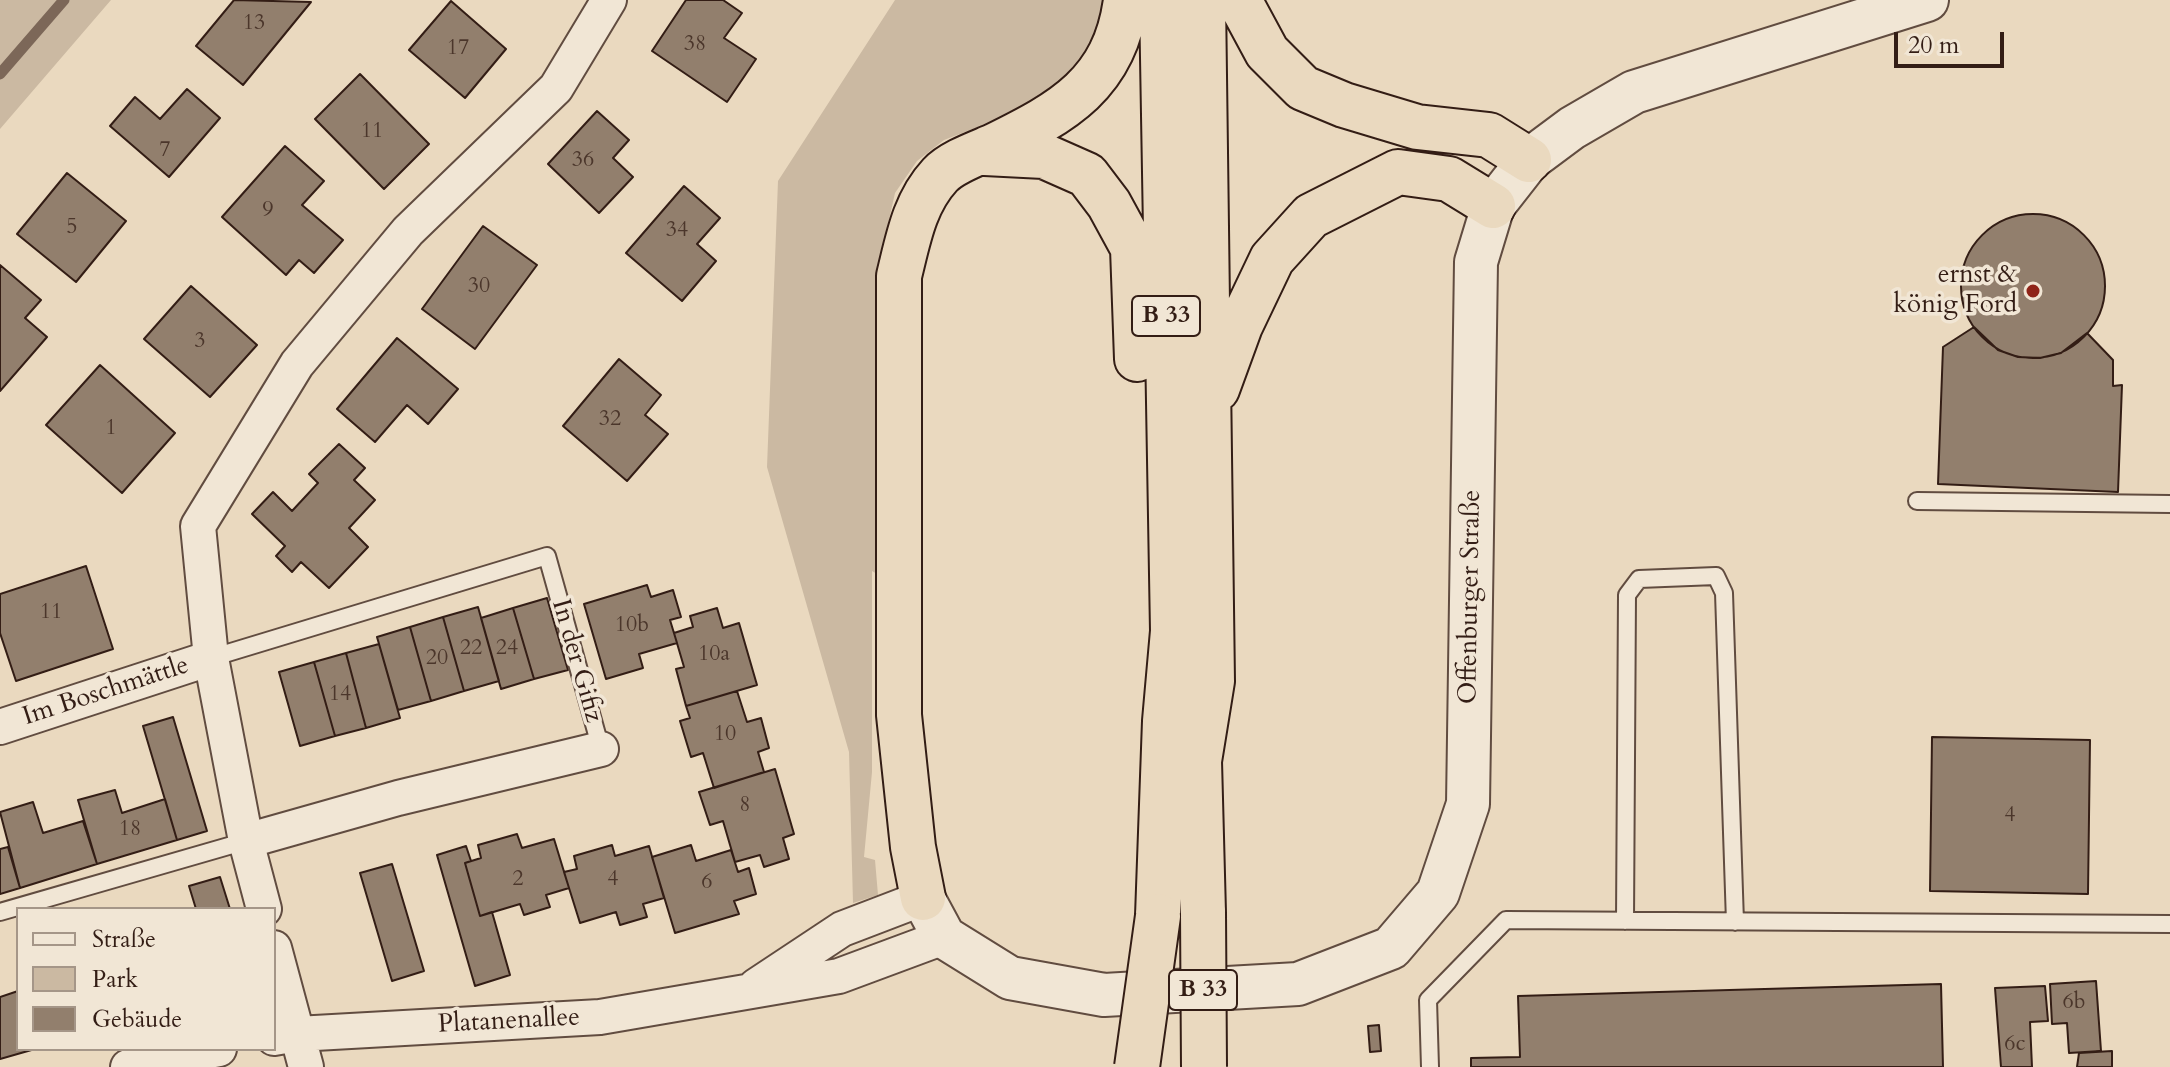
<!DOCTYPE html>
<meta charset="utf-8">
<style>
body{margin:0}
#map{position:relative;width:2170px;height:1067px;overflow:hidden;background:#ead9bf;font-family:Cardo,serif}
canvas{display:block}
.legend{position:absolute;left:16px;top:907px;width:260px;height:144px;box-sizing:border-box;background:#f1e6d5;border:2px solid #a59688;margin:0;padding:10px 14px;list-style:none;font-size:24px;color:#331d15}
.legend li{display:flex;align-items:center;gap:16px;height:40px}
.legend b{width:40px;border:2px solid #a59688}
.scale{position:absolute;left:1894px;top:32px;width:110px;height:36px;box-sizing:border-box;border:4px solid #331d15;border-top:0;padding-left:10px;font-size:24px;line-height:28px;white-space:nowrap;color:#331d15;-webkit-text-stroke:6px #f1e6d5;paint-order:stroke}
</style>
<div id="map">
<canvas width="2170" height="1067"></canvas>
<ul class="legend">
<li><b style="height:10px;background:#f1e6d5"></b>Straße</li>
<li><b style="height:22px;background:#cbb9a2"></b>Park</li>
<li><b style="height:22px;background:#927f6d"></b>Gebäude</li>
</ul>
<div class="scale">20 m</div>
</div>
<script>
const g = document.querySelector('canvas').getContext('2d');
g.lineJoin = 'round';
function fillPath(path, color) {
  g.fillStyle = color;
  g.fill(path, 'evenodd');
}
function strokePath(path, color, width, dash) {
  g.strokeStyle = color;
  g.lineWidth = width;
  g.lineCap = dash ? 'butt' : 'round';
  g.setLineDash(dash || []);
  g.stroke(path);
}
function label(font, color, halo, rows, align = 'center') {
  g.font = font + ' Cardo,serif';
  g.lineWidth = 7;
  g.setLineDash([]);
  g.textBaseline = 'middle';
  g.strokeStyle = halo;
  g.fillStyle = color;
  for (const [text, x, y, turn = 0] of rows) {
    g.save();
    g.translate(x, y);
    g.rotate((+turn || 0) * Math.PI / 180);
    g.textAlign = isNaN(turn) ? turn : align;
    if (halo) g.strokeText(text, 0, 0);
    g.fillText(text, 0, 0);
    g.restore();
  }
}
const green = new Path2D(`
 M0 0H111L0 129Z
 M895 0H1114L1107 31 1065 82 1015 113 944 140 917 161 895 193 884 242 877 574 872 571V772L864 857 875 860 878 895 853 903 849 752 767 467 778 181Z`);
const stream = new Path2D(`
 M0 74 64 0`);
const building = new Path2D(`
 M234 0 311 2 243 85 196 46Z
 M686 0H723L742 13 724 38 756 59 727 102 652 51Z
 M451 1 506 49 465 98 409 50Z
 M360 74 429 144 384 189 315 119Z
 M187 89 220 118 169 177 110 126 135 97 160 119Z
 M597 111 629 140 613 158 633 177 599 213 548 164Z
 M285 146 324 181 302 205 343 240 314 273 299 260 286 275 222 217Z
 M67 173 126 221 76 282 17 234Z
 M684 186 720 218 697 244 716 261 682 301 626 253Z
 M1961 286a72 72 0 1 1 144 0a72 72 0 1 1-144 0Z
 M483 226 537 265 475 349 422 309Z
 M0 265 41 300 25 318 47 337 0 391Z
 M191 286 257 345 210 397 144 339Z
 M1974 327 1998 350 2018 357 2040 358 2061 353 2087 333 2113 360V386L2122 385 2118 492 1938 484 1943 347Z
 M397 338 458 389 428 424 407 405 375 442 337 409Z
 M619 359 661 395 645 415 668 434 627 481 563 426Z
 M100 365 175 433 122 493 46 425Z
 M339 444 365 468 354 480 375 500 349 528 368 547 329 588 301 562 292 572 276 556 285 546 252 514 273 492 292 511 318 483 309 474Z
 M86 566 113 649 16 681 0 633V594Z
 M647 585 651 597 673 590 681 617 670 620 677 643 639 654 643 668 606 679 584 604Z
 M547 598 568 670 534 679 513 608Z
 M478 607 499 681 464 691 443 617Z
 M513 608 534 679 501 689 481 618Z
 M717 608 723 628 739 623 757 685 686 706 676 669 684 667 674 633 693 627 690 616Z
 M443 617 464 691 431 701 410 627Z
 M410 627 431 701 398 710 377 637Z
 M379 644 400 718 366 728 346 653Z
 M346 653 366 728 335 736 314 662Z
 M314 662 335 736 300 746 279 672Z
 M737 691 747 722 761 718 769 748 758 752 764 772 714 788 703 753 691 757 680 721 690 718 686 706Z
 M173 717 207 831 177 840 143 726Z
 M1932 737 2090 740 2088 894 1930 891Z
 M775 769 794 834 783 838 789 859 764 867 760 855 735 862 723 821 710 825 699 792Z
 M115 790 122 813 165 799 177 840 97 864 78 800Z
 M33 802 43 833 83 821 97 864 20 888 0 812Z
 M517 834 522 848 554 839 569 888 546 895 550 907 524 915 520 904 480 916 465 863 481 858 478 845Z
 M612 845 615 856 649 846 664 898 643 904 647 917 620 925 616 912 580 923 564 872 577 869 574 856Z
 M691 845 696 861 731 850 738 872 749 868 756 894 734 901 739 914 675 933 652 857Z
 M466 846 471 861 465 863 480 916 492 912 510 975 475 986 437 855Z
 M8 847 20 888 0 894V849Z
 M392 864 424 971 392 981 360 873Z
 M220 877 230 909H196L189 886Z
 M2096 981 2101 1051 2069 1053 2067 1023 2052 1024 2050 984Z
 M1941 984 1943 1067H1471V1058L1520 1057 1518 996Z
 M2045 986 2048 1021 2030 1022 2032 1067H2001L1995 988Z
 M18 991V1049H35L0 1059V997Z
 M1379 1025 1381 1051 1370 1052 1368 1026Z
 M2112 1051V1067H2077L2079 1053Z`);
const service = new Path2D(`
 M1917 501 2170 504
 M211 658 547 556 601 749
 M0 912 246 841
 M1625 921 1627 595 1639 579 1716 576 1724 593 1735 922
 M1430 1067 1428 1000 1506 920 2170 924`);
const minor = new Path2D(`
 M0 727 211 658
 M246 841 398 798 601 749
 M264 909 246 841 211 658 198 526 297 364 408 231 556 88 609 0
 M274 948 306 1067
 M756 986 842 929 923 898
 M274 1038 297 1034 600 1017 839 976 944 937
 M128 1067 219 1049`);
const tertiary = new Path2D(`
 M923 898 944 937 1010 978 1104 995 1298 984 1391 948 1438 893 1468 804 1476 262 1493 206 1529 160 1572 128 1634 92 1927 0`);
const trunk = new Path2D(`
 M1239 0 1267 52 1303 88 1344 105 1417 127 1489 135 1529 160
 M985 153 1044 156 1087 175 1109 204 1133 248 1137 359
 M1217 389 1240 326 1272 259 1311 216 1398 172 1449 179 1493 206
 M1193 732 1199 761 1203 913
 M1199 761 1212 681 1203 0
 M923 898 913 847 899 715V276C908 240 914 203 940 175 952 162 978 153 994 146 1063 112 1115 84 1126 0
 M1158 916 1165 721 1173 631 1162 0`);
const trunkBridge = new Path2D(`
 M1203 913 1204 1067
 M1137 1067 1158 916`);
const markers = [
 [2033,291,8,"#8f2418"]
];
const numberNames = [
 ["13",254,24],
 ["38",695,45],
 ["17",458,49],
 ["11",372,132],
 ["7",165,151],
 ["36",583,161],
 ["9",268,211],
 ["5",72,228],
 ["34",677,231],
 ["30",479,287],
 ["3",200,342],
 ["32",610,420],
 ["1",111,429],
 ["11",51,613],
 ["10b",632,626],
 ["22",471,649],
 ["24",507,649],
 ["10a",714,655],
 ["20",437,659],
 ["14",340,695],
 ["10",725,735],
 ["8",745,806],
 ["4",2010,816],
 ["18",130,830],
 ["2",518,880],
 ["4",613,880],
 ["6",707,883],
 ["6b",2074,1003],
 ["6c",2015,1045]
];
const shields = [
 [1166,316,68],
 [1203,990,68]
];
const shieldNames = [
 ["B 33",1166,316],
 ["B 33",1203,990]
];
const poiNames = [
 ["ernst &",2017,276],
 ["könig Ford",2017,306]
];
const streetNames = [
 ["Offenburger Straße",1471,597,-89],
 ["In der Gifiz",576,661,74],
 ["Im Boschmättle",106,692,-18],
 ["Platanenallee",509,1022,-3]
];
fillPath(green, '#cbb9a2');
strokePath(stream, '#7c6758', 11);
fillPath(building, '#927f6d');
strokePath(building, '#331d15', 2);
strokePath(service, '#614c40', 20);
strokePath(minor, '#614c40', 38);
strokePath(tertiary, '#614c40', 46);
strokePath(trunk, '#331d15', 48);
strokePath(service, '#f1e6d5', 16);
strokePath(minor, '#f1e6d5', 34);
strokePath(tertiary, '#f1e6d5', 42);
strokePath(trunk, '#ead9bf', 44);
strokePath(trunkBridge, '#331d15', 48, []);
strokePath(trunkBridge, '#ead9bf', 44);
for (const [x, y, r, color] of markers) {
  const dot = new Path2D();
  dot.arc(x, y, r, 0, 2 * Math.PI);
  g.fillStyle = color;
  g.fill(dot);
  strokePath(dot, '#f1e6d5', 3);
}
label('22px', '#4b362b', null, numberNames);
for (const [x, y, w] of shields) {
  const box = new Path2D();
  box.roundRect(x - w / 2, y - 20, w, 40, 6);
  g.fillStyle = '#f1e6d5';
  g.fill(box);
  strokePath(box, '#331d15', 2);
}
label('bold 24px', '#331d15', null, shieldNames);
label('26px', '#331d15', '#f1e6d5', poiNames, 'right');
label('26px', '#331d15', '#f1e6d5', streetNames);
</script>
